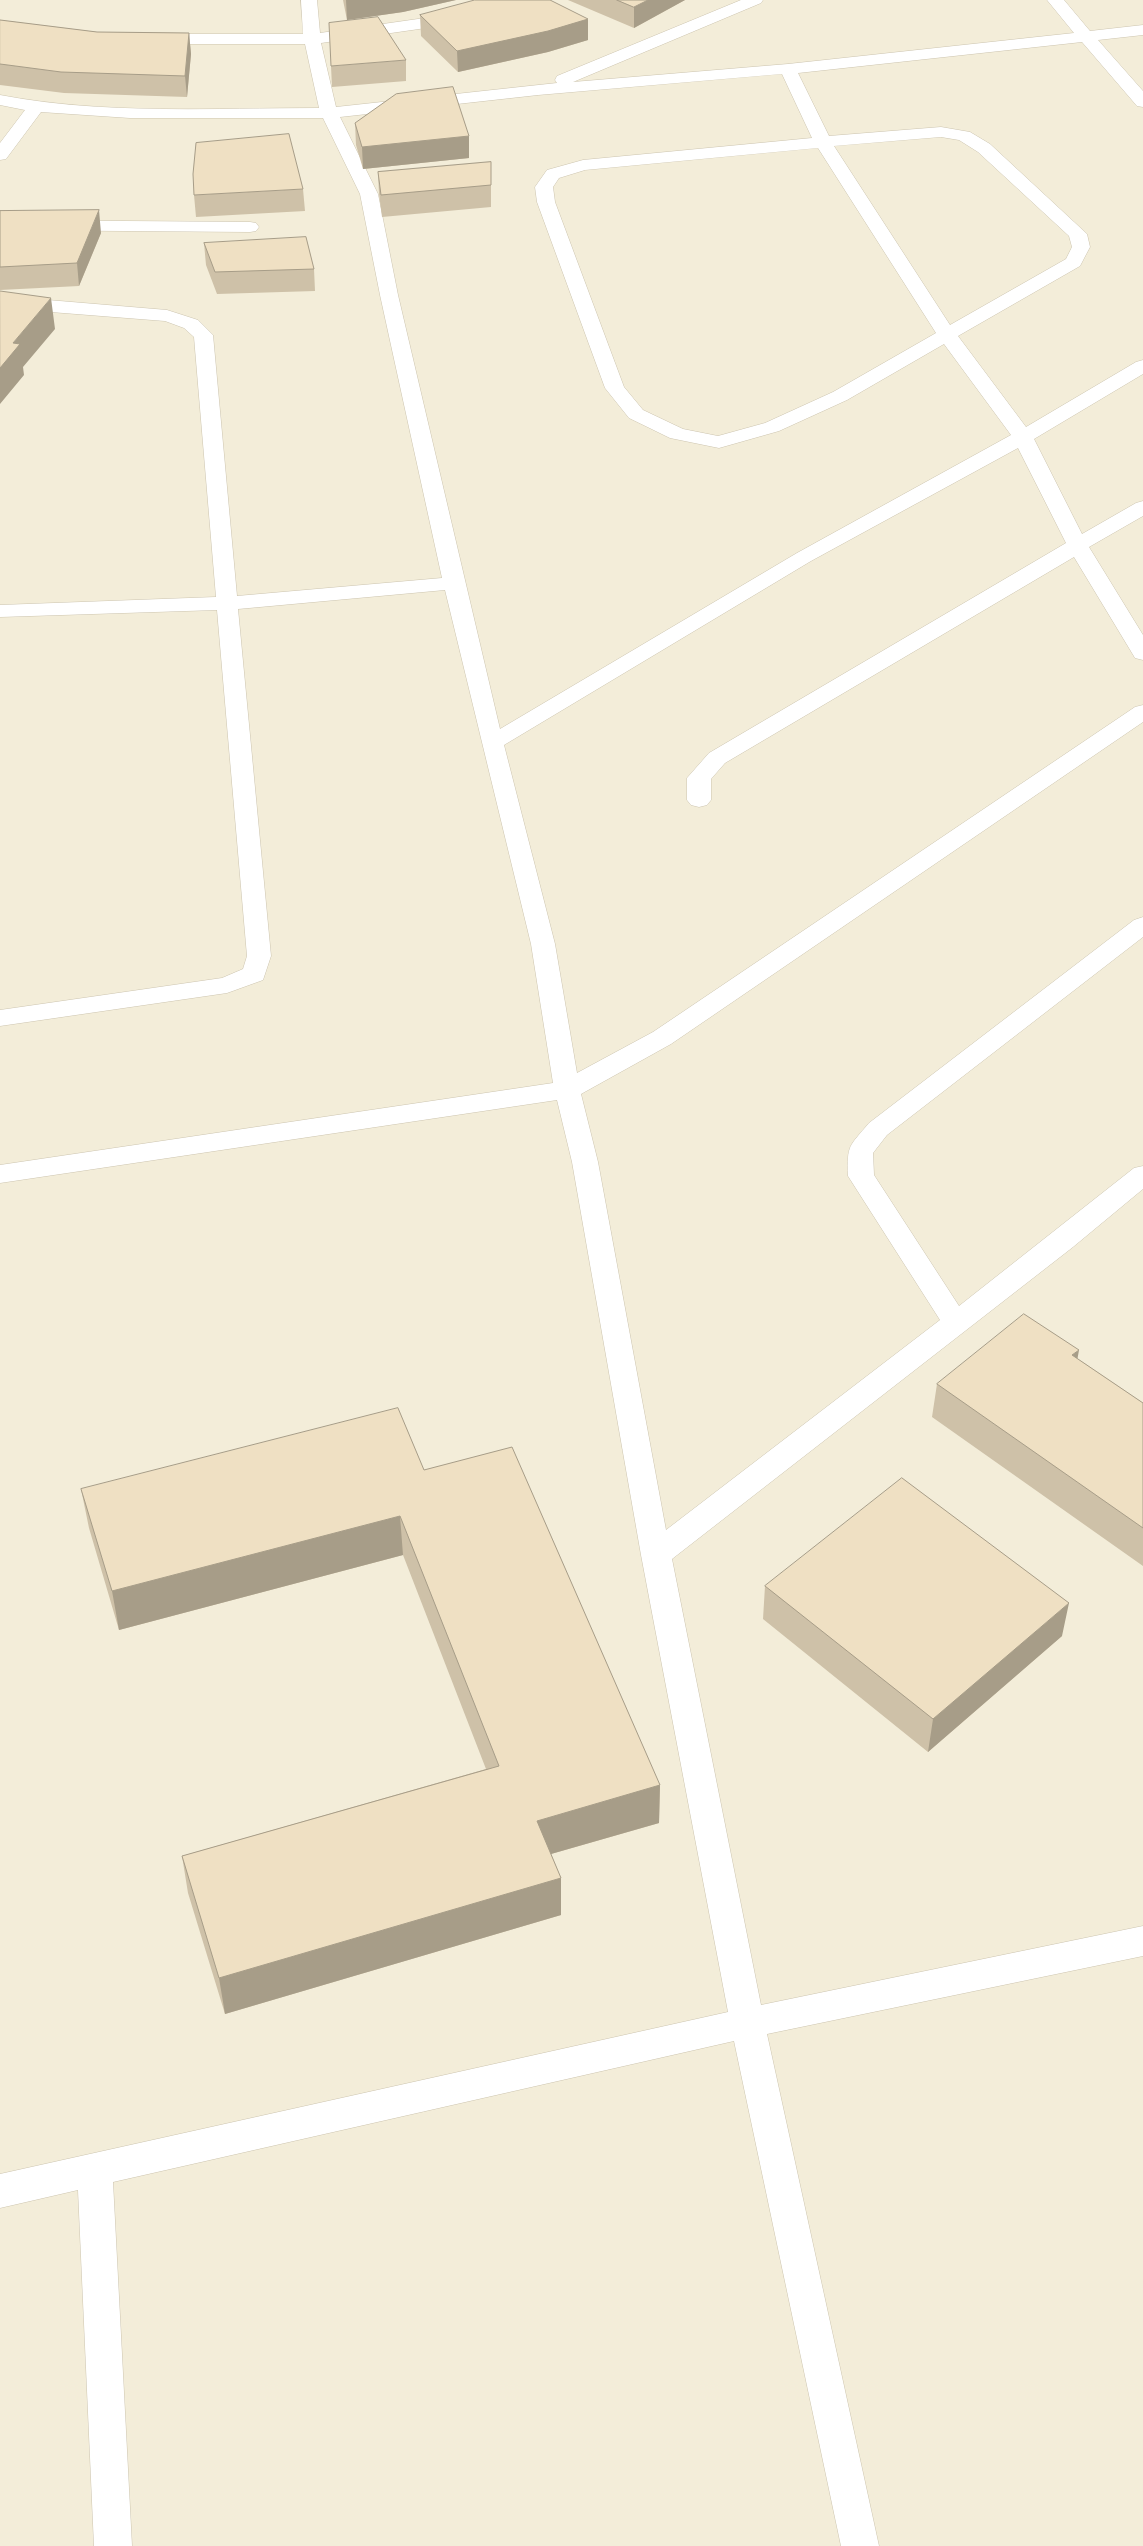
<!DOCTYPE html>
<style>
body{margin:0}
canvas{display:block;background:#fbf9ea}
</style>
<canvas width="1143" height="2546"></canvas>
<script>
const g = document.querySelector('canvas').getContext('2d');
g.lineJoin = 'round';
function fillPath(path, color) {
  g.fillStyle = color;
  g.fill(path, 'evenodd');
}
function strokePath(path, color, width, dash) {
  g.strokeStyle = color;
  g.lineWidth = width;
  g.lineCap = dash ? 'butt' : 'round';
  g.setLineDash(dash || []);
  g.stroke(path);
}
const residential = new Path2D(`
 M0 0H1143V2546H0Z`);
const minor = new Path2D(`
 M301 0H317L320 33 460 13 506 0H532L530 3 461 23 321 43 336 107 557 83 555 80 557 76 741 0H763L761 3 573 82 788 64 1074 33 1047 0H1064L1090 31 1143 25V35L1098 40 1143 91V107L1137 106 1082 42 798 73 829 136 941 127 970 132 990 144 1087 234 1090 247 1080 266 958 336 1026 427 1136 362 1143 360V374L1034 439 1082 534 1136 503 1143 501V516L1089 547 1143 635V660L1135 658 1132 653 1074 557 725 763 711 779V800L707 805 699 807 691 805 687 800V778L709 753 1066 543 1018 448 811 561 504 745 555 944 577 1073 653 1032 1135 707 1143 705V722L671 1044 581 1094 598 1162 666 1530 940 1320 848 1176C847 1144 849 1147 869 1123L1134 920 1143 917V937L887 1135 873 1153 874 1175 959 1306 1134 1168 1143 1166V1189L1073 1247 672 1559 761 2005 1143 1926V1956L767 2034 879 2546H841L734 2041 113 2182 132 2546H94L78 2190 0 2208V2174L728 2012 641 1555 572 1162 557 1100 0 1183V1165L553 1083 531 944 445 590 238 609 271 956 263 980 227 993 0 1026V1010L222 978 243 969 247 956 217 610 0 617V605L216 597 194 337 184 328 165 321 0 308V296L167 310 198 320 213 335 237 596 442 578 380 295 360 194 323 118H130L41 112 6 159 0 160V143L25 110 0 105V95C104 115 214 108 319 108L305 44H153L145 39 153 34H303ZM782 74 812 138 583 160 547 170 535 187 537 202 605 388 629 418 670 438 719 448 779 431 847 400 944 344 1011 435 797 553 500 729 398 295 378 194 340 117 538 95ZM941 137 959 140 978 152 1069 236 1072 247 1066 259 950 325 834 146ZM818 148 936 333 833 392 765 423 718 436 683 429 643 410 624 387 555 202 553 187 559 178 585 170Z
 M0 220 250 222 256 223 259 227 256 231 250 232 0 230Z`);
const wall = new Path2D(`
 M343 0H456L403 12 347 20Z
 M568 0H685L634 28Z
 M420 15 588 40 548 52 458 72 421 36Z
 M0 20 97 32 189 33 191 54 187 97 64 93 0 85Z
 M406 60V81L332 87 331 66Z
 M355 123 469 136V158L363 169 356 145Z
 M491 162V207L382 217 379 194 378 172Z
 M303 189 305 211 196 217 194 195Z
 M0 211 101 233 79 286 0 290Z
 M204 243 314 269 315 291 217 294 206 265Z
 M1078 1359 1143 1403V1566L932 1417 937 1384Z
 M424 1470 660 1785 659 1823 551 1854 561 1878V1915L225 2014 188 1893 182 1856 486 1769 403 1555 119 1630 89 1528 81 1489Z
 M765 1586 1062 1636 928 1752 763 1619Z`);
const shadedWall = new Path2D(`
 M346 0H456L403 12 347 20Z
 M648 0H685L634 28V7Z
 M588 19V40L548 52 458 72 457 51Z
 M189 33 191 54 187 97 185 76Z
 M469 136V158L363 169 362 147Z
 M99 210 101 233 79 286 77 263Z
 M51 298 55 329 23 367 24 375 0 404V368L13 343Z
 M1079 1350 1073 1384 1072 1355Z
 M400 1516 403 1555 119 1630 112 1591Z
 M1069 1603 1062 1636 928 1752 933 1719Z
 M660 1785 659 1823 537 1858V1821Z
 M561 1878V1915L225 2014 219 1978Z`);
const building = new Path2D(`
 M475 0H550L588 19 548 31 457 51 420 15Z
 M617 0H648L634 7Z
 M378 17 406 60 331 66 329 23Z
 M0 20 97 32 189 33 185 76 61 72 0 64Z
 M453 87 469 136 362 147 355 123 396 94Z
 M289 134 303 189 194 195 193 174 196 143Z
 M491 162V185L381 195 378 172Z
 M99 210 77 263 0 267V211Z
 M306 237 314 269 215 272 204 243Z
 M0 291 51 298 13 343 20 344 0 368Z
 M1024 1314 1079 1350 1072 1355 1143 1403V1528L937 1384Z
 M398 1408 424 1470 512 1447 660 1785 537 1821 561 1878 219 1978 182 1856 499 1766 400 1516 112 1591 81 1489Z
 M902 1478 1069 1603 933 1719 765 1586Z`);
fillPath(residential, '#f3edd9');
strokePath(minor, '#cdc5b0', 1);
fillPath(minor, '#fff');
fillPath(wall, '#cec1a8');
fillPath(shadedWall, '#a79d88');
fillPath(building, '#efe0c3');
strokePath(building, '#a79d88', 1);
</script>
